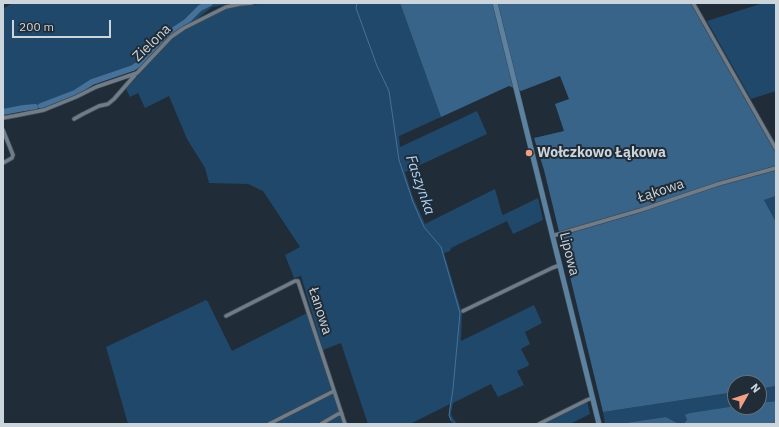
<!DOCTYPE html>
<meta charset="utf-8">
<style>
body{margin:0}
#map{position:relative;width:779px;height:427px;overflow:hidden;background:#202c37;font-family:"IBM Plex Sans",sans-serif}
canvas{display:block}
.frame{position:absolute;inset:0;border:4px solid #cdd5dc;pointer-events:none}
.north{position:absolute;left:727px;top:375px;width:40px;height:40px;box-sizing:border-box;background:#202c37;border:1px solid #657079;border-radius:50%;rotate:51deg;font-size:11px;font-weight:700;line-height:16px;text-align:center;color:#cdd5dc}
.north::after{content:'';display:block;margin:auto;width:14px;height:18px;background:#f39f85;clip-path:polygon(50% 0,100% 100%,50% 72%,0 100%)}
.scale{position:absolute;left:12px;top:20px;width:99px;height:18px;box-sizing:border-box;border:2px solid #cdd5dc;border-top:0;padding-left:5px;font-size:12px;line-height:14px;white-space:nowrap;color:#cdd5dc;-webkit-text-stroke:3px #202c37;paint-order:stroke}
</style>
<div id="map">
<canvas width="779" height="427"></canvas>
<div class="frame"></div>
<div class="north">N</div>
<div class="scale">200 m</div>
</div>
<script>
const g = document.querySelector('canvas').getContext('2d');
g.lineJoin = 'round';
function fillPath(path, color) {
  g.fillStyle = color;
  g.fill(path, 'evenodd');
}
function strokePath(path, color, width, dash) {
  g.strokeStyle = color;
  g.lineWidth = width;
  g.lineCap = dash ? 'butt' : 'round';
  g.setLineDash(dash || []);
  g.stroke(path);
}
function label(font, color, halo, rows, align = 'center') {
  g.font = font + ' "IBM Plex Sans",sans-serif';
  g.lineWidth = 4;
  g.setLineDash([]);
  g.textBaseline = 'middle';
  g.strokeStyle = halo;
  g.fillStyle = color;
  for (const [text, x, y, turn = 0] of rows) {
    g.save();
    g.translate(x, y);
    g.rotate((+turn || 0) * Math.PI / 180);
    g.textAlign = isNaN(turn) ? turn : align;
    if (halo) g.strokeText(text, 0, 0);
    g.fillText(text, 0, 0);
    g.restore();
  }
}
const green = new Path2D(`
 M12 3H237L212 7 197 19 174 32 138 68 87 87 73 95 59 101 39 108 3 114V9Z
 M269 3H400L441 117 399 136 400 147 477 111 487 134 405 172 413 197 425 224 495 189 502 214 503 215 538 198 543 220 513 234 507 221 451 248 450 251 444 253 462 313 461 341 534 305 542 323 525 332 530 344 521 349 529 364 528 366 517 371 524 385 498 397 491 384 453 403C451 414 449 415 458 424H453C447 416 449 413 450 404L410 424H368L341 343 323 350 301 276 294 278 285 255 300 247 263 191 248 184 209 183 205 168 187 139 169 96 145 108 138 93 130 97 126 89 150 62 175 36 195 24 224 10 238 6Z
 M763 3H776V91L751 99 707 21Z
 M776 196V222L764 200Z
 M206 300 208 302 232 351 307 313 343 424H128L106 347Z
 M776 386V401L759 403V389Z
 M735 392V406L690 413 684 424 677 423 666 417 618 424H605L603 412Z
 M587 401 590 414 570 424H541Z`);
const forest = new Path2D(`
 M400 3H692L776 152V196L764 200 776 222V386L759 389V383H735V392L603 412 544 170 534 138 564 131 555 104 569 99 560 76 521 91 509 86 441 117Z
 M776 401V424H618L666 417 677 423 684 424 687 419 685 415 690 413 735 406 759 407V403Z`);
const stream = new Path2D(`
 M357 3 356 8 377 66 389 91 399 160 413 202 424 227 441 247 460 313 453 389 449 415 451 420
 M455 424H456`);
const river = new Path2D(`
 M41 106 75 93 92 82 133 68 142 62 168 34 186 22 200 8 210 3
 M3 112 24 108 35 107`);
const street = new Path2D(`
 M693 3 776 149
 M3 118 19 115 44 110 76 97 96 87 137 73 171 37 184 28 226 7 240 4 252 3
 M74 119 83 114 99 106 108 104 114 99 135 75V74
 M3 130 13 155 12 158 3 163
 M552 236 641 210 718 184 776 168
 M463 311 552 268 560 265
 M226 316 295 281H298L345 424
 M269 424 334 391
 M321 424 338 414H342
 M539 424 587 400 592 398`);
const secondary = new Path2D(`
 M495 3 599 424`);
const markers = [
 [529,153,4,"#f39f85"]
];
const streetNames = [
 ["Zielona",152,43,-44],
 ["Łąkowa",661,191,-18],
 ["Lipowa",569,254,76],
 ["Łanowa",320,311,72]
];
const poiNames = [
 ["Wołczkowo Łąkowa",537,153]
];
const waterNames = [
 ["Faszynka",420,185,71]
];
fillPath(green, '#20486a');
fillPath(forest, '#39648a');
strokePath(stream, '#467198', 1);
strokePath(river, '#467198', 6);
strokePath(street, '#404a53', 5);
strokePath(secondary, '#404a53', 6);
strokePath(street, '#6f7d8a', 3.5);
strokePath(secondary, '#5c82a1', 5);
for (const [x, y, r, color] of markers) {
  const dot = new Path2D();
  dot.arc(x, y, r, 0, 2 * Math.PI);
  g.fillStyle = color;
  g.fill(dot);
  strokePath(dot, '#202c37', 1.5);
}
label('14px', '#cdd5dc', '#202c37', streetNames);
label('bold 14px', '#cdd5dc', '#202c37', poiNames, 'left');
label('italic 15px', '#add3f7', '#202c37', waterNames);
</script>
